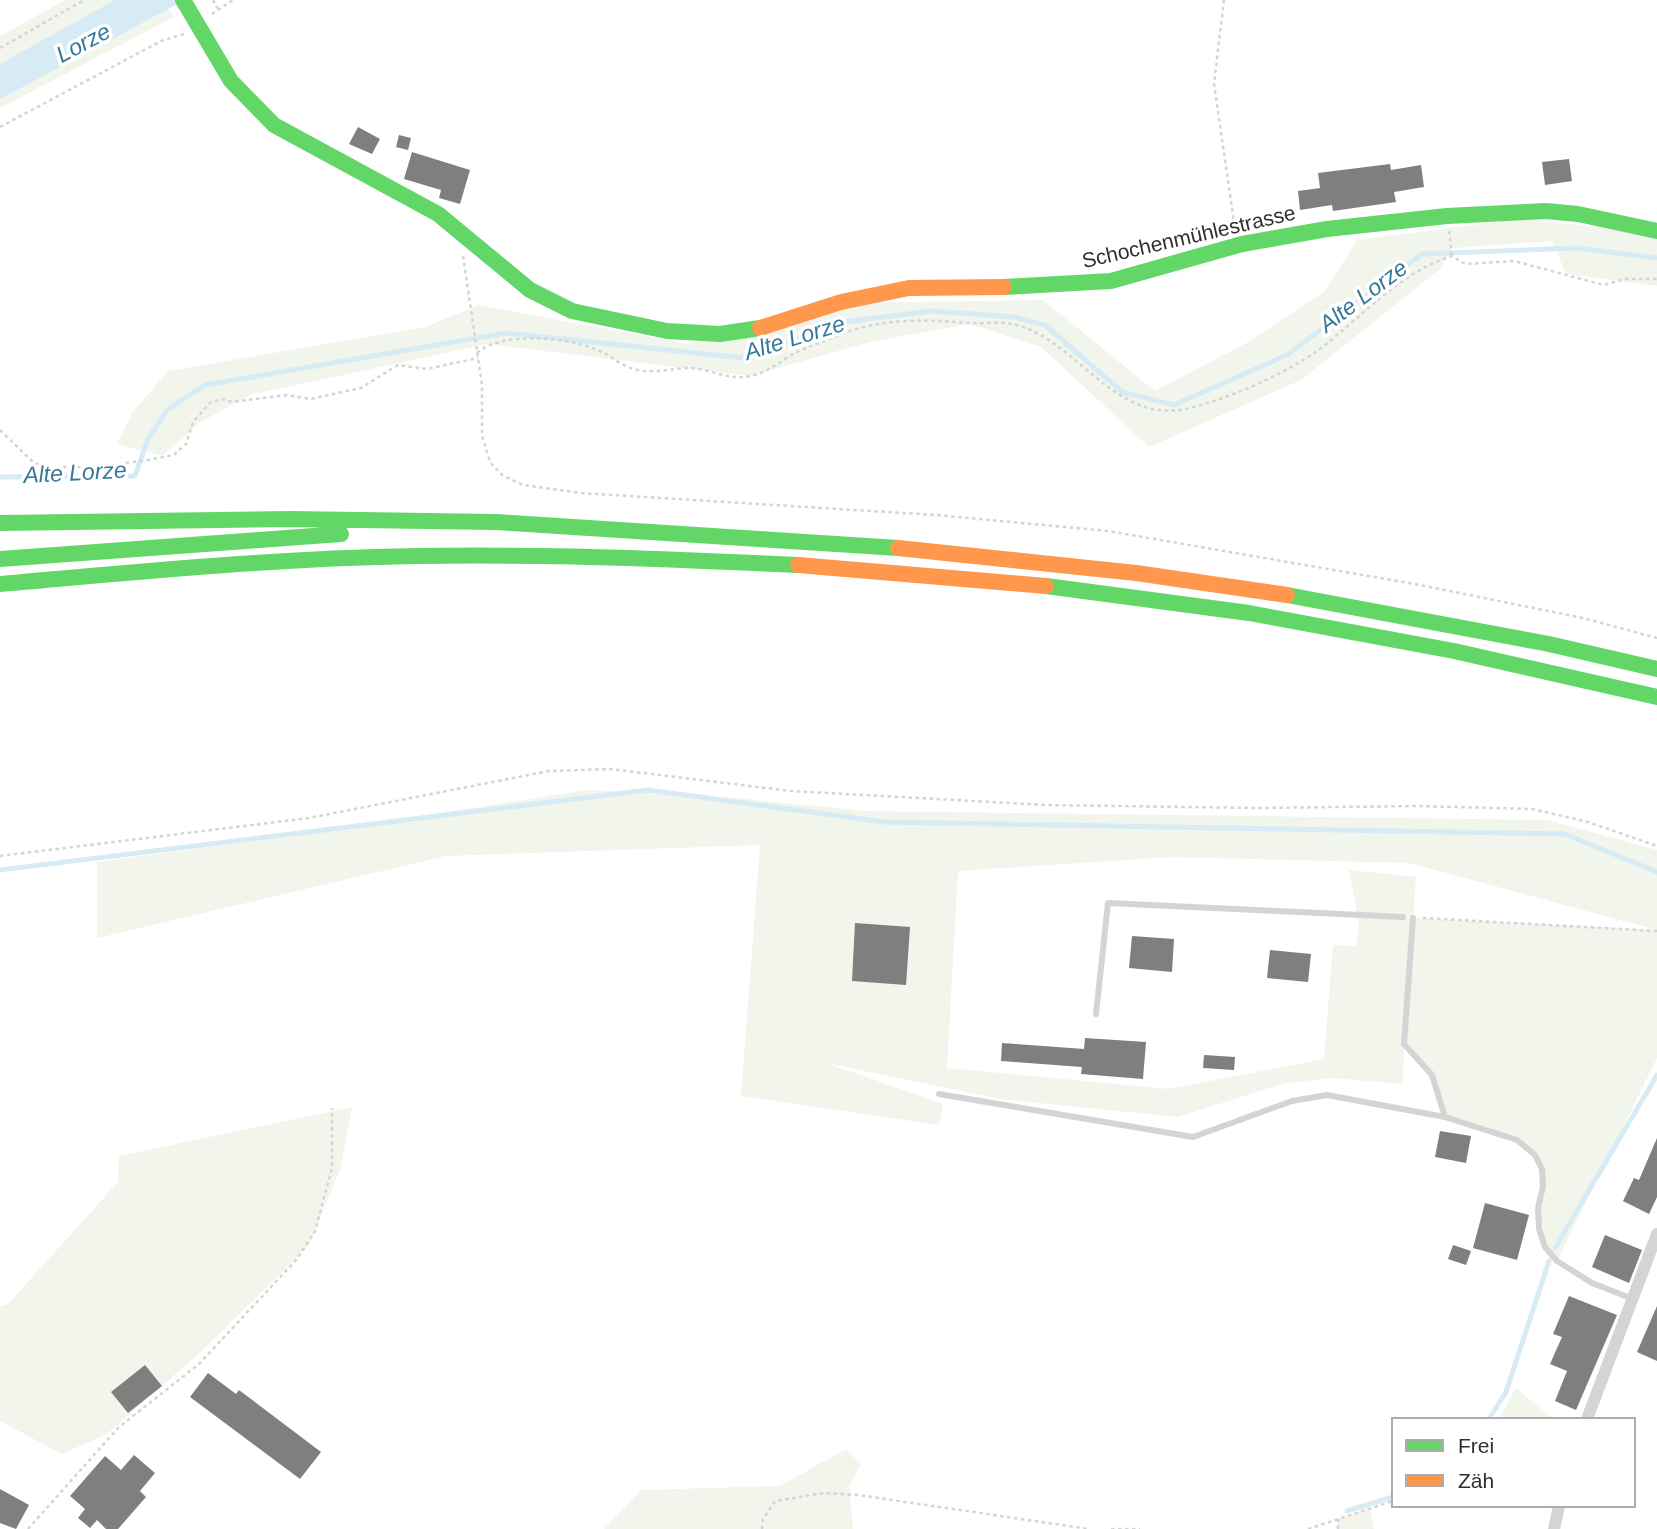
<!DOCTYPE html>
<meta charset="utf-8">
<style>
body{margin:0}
#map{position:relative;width:1657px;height:1529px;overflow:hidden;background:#fff;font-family:Helvetica,sans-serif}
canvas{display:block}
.legend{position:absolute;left:1391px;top:1417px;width:245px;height:91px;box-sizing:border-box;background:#fff;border:2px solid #acacac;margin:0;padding:9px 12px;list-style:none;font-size:21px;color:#2f2f2f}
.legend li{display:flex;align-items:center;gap:14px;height:35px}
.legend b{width:35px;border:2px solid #acacac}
</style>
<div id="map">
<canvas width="1657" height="1529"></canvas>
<ul class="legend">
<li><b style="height:9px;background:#63d668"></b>Frei</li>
<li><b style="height:9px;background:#ff974d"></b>Zäh</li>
</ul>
</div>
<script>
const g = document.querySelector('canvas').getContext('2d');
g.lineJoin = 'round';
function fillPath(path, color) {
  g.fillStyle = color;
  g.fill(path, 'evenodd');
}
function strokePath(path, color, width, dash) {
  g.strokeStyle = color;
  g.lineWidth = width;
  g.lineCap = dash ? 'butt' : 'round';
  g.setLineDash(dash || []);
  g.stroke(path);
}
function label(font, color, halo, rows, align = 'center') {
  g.font = font + ' Helvetica,sans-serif';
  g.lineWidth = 7;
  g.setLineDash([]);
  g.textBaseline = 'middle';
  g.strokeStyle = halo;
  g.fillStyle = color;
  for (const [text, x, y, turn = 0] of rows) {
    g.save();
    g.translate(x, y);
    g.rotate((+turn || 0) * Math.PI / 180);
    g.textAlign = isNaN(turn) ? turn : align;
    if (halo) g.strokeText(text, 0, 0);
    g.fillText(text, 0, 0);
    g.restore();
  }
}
const green = new Path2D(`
 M65 0H161L174 17 0 108V36Z
 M1518 219 1657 233V286L1566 274 1552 241 1452 248 1440 269 1301 380 1149 447 1041 347 969 324 870 342 750 376 487 344 250 395 199 423 163 456 117 444 132 413 168 371 426 327 478 305 688 344 849 303 1043 300 1155 391 1250 341 1325 291 1357 240Z
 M588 790 734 798 865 811 1547 820 1657 850V930L1409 863 1172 857 958 871 947 1068 1169 1089 1324 1059 1333 945 1356 946 1359 924 1349 870 1416 877 1413 918 1657 930V1058L1557 1261C1548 1251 1540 1242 1539 1228 1536 1196 1553 1160 1517 1140 1497 1129 1467 1124 1445 1117L1432 1075 1404 1045 1403 1084 1332 1078 1285 1083 1178 1117 1000 1099 826 1063 943 1104 939 1125 741 1096 760 845 446 856 97 938V862L286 837Z
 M352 1107 341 1167 309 1245 203 1350 107 1434 62 1454 0 1421V1306L8 1304 118 1182 119 1156Z
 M1516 1388 1553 1419H1554H1499Z
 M846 1449 861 1464 849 1487 853 1529H604L641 1490 780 1486Z
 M1370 1508 1374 1529H1338V1519Z`);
const water = new Path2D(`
 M115 0H185L0 99V64Z`);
const stream = new Path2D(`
 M0 477 135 476 148 439 167 410 205 385 506 333 744 358 844 322 932 311 1014 317 1045 325 1122 392 1174 405 1287 355 1422 254 1578 248 1657 258
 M0 870 648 790 884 822 1565 834 1657 872
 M1555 1248 1657 1075
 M1489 1419 1506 1392 1549 1261
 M1347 1511 1393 1497`);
const building = new Path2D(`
 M358 127 380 139 372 154 349 144Z
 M399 135 411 138 408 150 396 147Z
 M412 152 470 170 460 204 439 198 441 190 404 179Z
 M1569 159 1572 181 1545 185 1542 162Z
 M1390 164 1391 170 1421 165 1424 187 1394 192 1396 202 1333 211 1332 205 1300 210 1298 191 1320 188 1318 173Z
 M855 923 910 927 906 985 852 981Z
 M1132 936 1174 939 1172 972 1129 968Z
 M1270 950 1311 954 1308 982 1267 978Z
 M1085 1038 1146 1042 1143 1079 1081 1074 1082 1067 1001 1061 1002 1043 1084 1049Z
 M1204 1055 1235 1057 1234 1070 1203 1068Z
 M1440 1131 1471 1136 1466 1163 1435 1157Z
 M1657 1138V1197L1649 1214 1623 1201 1634 1178 1639 1180Z
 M1485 1203 1529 1215 1517 1260 1473 1248Z
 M1605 1235 1642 1250 1629 1283 1592 1267Z
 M1453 1245 1471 1251 1466 1265 1448 1259Z
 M1569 1296 1617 1315 1576 1410 1555 1401 1567 1371 1550 1364 1562 1337 1553 1334Z
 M1657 1306V1361L1637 1352Z
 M145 1365 162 1386 128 1413 111 1392Z
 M208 1373 236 1394 239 1390 321 1452 300 1479 190 1397Z
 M134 1455 155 1473 140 1491 146 1497 118 1529H106L97 1520 90 1528 78 1518 85 1509 70 1496 105 1456 121 1470Z
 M0 1489 29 1505 16 1529 0 1523Z`);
const path = new Path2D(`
 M213 0 218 9
 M1224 0 1214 84 1235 229
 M212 14 233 0
 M0 48 84 0
 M0 127 161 41 184 34
 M1449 231 1452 256
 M463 256 482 385V436L490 462 502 475 523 485 581 493 936 515 1108 531 1415 584 1583 618 1657 638
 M477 353C502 331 565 337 595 349 612 355 619 366 638 370 656 373 669 369 686 368 705 367 725 379 744 377 764 376 780 361 797 352 810 346 823 341 837 336 880 318 923 319 968 323 981 324 994 322 1006 323 1073 331 1110 424 1185 409 1224 401 1285 374 1317 351 1363 317 1396 274 1452 256L1465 264 1514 261 1604 285 1625 279H1657
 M0 430 34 463 48 467H93L148 460 174 455 186 444 193 422 210 403 221 399 232 402 286 395 310 399 361 388 398 365 427 369 478 358
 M0 856 309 818 549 771 610 769 791 791 1046 805 1260 808 1416 806 1532 809 1588 822 1657 846
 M1423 918 1657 931
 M28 1529 119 1427 199 1364 297 1259 315 1231 332 1168V1108
 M762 1529 763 1519 775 1501 824 1493 858 1495 1089 1529
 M1111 1529H1140
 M1308 1529 1393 1501
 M1338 1529V1519`);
const lane = new Path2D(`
 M1413 918 1404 1044 1432 1075 1445 1117
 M1096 1014 1108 903 1403 917
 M939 1094 1193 1137 1292 1101 1327 1095 1445 1117 1517 1140 1535 1155 1542 1169 1543 1186 1538 1208 1539 1229 1545 1247 1557 1261 1592 1283 1633 1299`);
const street = new Path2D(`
 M1587 1419 1657 1234
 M1554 1529 1559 1506`);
const fast = new Path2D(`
 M183 0 231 81 274 125 438 214 530 290 572 311 667 331 720 334 760 328
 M1004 287 1111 281 1242 244 1327 229 1447 216 1546 211 1578 214 1657 231
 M0 523 291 519 496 522 898 548
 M0 559 341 534
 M0 584C139 572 278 558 417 556 544 554 671 559 798 565
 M1046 586 1249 613 1454 651 1657 697
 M1287 595 1549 644 1657 669`);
const slow = new Path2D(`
 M760 328 841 302 909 288 1004 287
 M898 548 1136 573 1287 595
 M798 565 1046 586`);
const streetNames = [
 ["Schochenmühlestrasse",1189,238,-13]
];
const waterNames = [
 ["Lorze",84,44,-28],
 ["Alte Lorze",1364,297,-37],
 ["Alte Lorze",795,339,-17],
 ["Alte Lorze",75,474,-3]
];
fillPath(green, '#f1f5eb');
fillPath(water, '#d7ebf4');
strokePath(stream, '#d7ebf4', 5);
fillPath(building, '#7f7f7f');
strokePath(path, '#d4d4d4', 2.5, [3.5, 3.5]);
strokePath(lane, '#d4d4d4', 6);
strokePath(street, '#d4d4d4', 12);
strokePath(fast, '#63d668', 16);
strokePath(slow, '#ff974d', 16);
label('21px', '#2f2f2f', '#fff', streetNames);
label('italic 23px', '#357a99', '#fff', waterNames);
</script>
